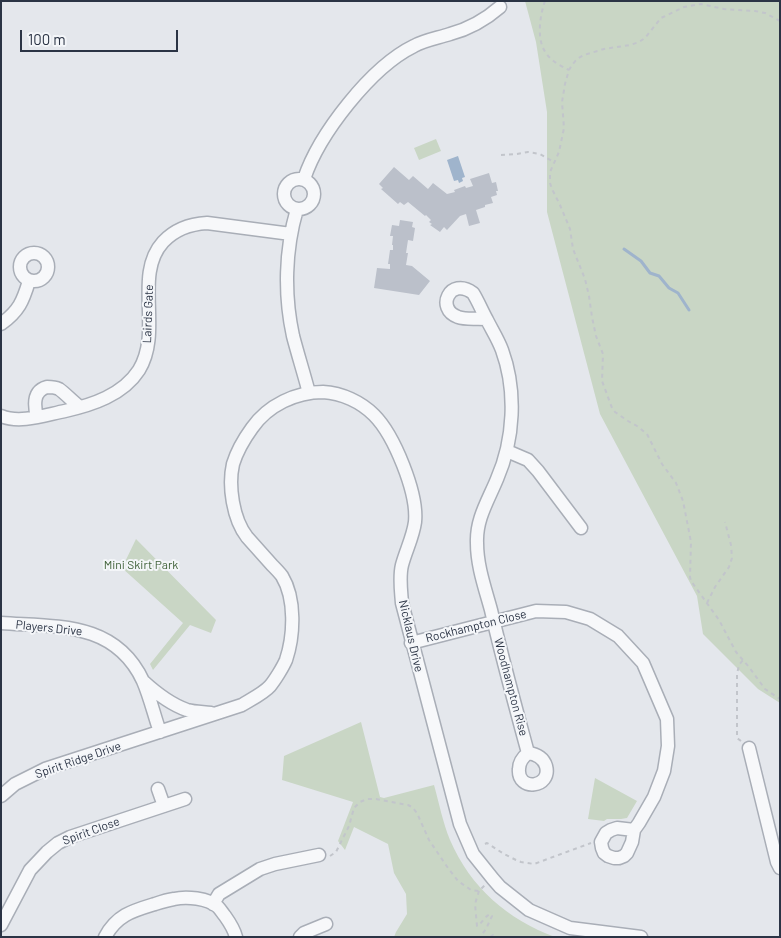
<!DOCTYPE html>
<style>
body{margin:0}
#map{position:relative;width:781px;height:938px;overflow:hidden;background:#e4e7ec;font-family:Barlow,sans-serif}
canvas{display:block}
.frame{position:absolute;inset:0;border:2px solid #2b3445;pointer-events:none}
.scale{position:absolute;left:20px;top:30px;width:158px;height:22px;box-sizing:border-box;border:2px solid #2b3445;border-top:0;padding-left:6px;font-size:15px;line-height:18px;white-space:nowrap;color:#2b3445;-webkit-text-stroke:4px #f4f6f9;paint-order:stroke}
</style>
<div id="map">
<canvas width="781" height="938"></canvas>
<div class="frame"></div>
<div class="scale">100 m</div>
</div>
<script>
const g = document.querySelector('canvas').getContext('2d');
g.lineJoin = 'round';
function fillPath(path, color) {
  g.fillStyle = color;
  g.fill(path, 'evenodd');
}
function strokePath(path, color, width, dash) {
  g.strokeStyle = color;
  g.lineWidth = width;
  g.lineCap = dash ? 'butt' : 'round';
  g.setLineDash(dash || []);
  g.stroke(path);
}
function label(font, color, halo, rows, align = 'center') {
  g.font = font + ' Barlow,sans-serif';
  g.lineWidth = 4;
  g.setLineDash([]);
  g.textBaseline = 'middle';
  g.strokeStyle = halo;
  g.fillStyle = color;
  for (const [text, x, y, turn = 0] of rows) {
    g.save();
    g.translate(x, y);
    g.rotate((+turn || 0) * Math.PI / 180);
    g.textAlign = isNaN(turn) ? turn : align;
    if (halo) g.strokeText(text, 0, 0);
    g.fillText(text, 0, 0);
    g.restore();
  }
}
const green = new Path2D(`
 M525 1H780V703L758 689 703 634 697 596 600 414 547 212V112L536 42Z
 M436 139 441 151 419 160 414 148Z
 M136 539 216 620 211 633 190 625 153 670 150 664 183 623 122 568Z
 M361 722 380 797 384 798 434 785C439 803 443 823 450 840 471 888 507 919 555 937H394L396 932 407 914 406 894 394 873 388 844 354 827 345 850 338 841 353 802 282 780 284 756Z
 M595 778 637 801 627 818 621 819H607L604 821 588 819Z`);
const water = new Path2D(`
 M458 156 465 177 462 178 463 181 459 183 458 180 454 181 447 160Z`);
const stream = new Path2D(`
 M624 249 641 261 650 273 659 276 669 288 678 293 689 310`);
const building = new Path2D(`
 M394 167 409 180 413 176 428 189 433 183 447 194 455 192 454 190 465 186 466 188 473 186 470 179 489 173 492 183 496 182 498 191H496L497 195 491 197 493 203 485 205V207L476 210 480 223 469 226 466 214 460 216 447 230 444 227 440 232 430 225 432 224 429 222 431 220 426 215 425 216 408 202 404 205 400 202 398 204 381 189 383 188 379 184Z
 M400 220 413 222 412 227 415 228 413 241 408 240 406 253H408L406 265 412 266 430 281 419 295 374 288 377 268 390 269V264H388L390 250H393V245H392L393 236H390L392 225 399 226Z`);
const path = new Path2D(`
 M545 1C540 15 536 40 546 53 551 61 561 66 569 70
 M780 21 765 13 755 11 724 9 701 4 684 7 661 18 645 38 639 42 630 45 604 49 584 55 577 59 572 65 569 70 565 84 562 102 564 128 559 152 550 172V183L552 189 560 205 570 229 573 249 585 279 589 296 592 317 596 336 603 354 602 381 612 408 615 412 628 421 637 426 647 434 662 464 676 483 683 501 691 542 690 577 691 581 719 620 736 652 749 667 765 689 780 699
 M501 155 517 154 528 152 540 154 554 162
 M707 603 715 587 729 567 732 558 731 545 725 522
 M741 741 737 738V674L739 665 743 660
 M485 844 487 843 504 854 516 860 521 862 534 864 591 843
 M330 856 336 852 349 826 354 808 360 802 367 799H376L408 805 412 807 417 813 429 840 448 868 458 881 471 890 479 891 485 885
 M479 891 475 904 477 926C482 924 484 916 491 914L492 916 486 929 480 937
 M490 937 493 935 495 937`);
const minor = new Path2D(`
 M284 194a15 15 0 1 1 30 0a15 15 0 1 1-30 0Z
 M304 179C319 134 371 67 414 46 425 40 438 38 450 34 469 29 485 20 500 7
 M297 209C285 250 284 295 293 336 298 355 304 374 309 393
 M20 267a14 14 0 1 1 28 0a14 14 0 1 1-28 0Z
 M486 319C477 318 466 320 458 317 435 309 450 276 473 293 478 301 482 311 487 320 492 330 498 339 502 350 517 391 514 440 497 479 488 501 476 519 477 543 477 566 485 588 491 610 502 658 515 705 528 753
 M1 324C19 311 23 301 29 281
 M1 416C20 424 45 415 65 411 92 405 123 395 139 370 163 331 133 275 163 242 175 229 190 224 207 223L291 234
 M37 417C34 405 33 391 47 387 51 387 55 387 59 389 66 394 73 402 80 407
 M507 451 528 460 538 471 581 528
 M1 623C56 627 115 621 143 681 150 697 154 715 160 732
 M411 643 536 611 566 612 590 619 618 636 643 663 667 719 668 746 664 771 654 797 639 823 634 830 632 842 627 853 624 856 619 858H614L608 856 604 853 602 848 601 842 606 833 611 830 617 828 634 830
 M143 681C156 693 170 704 187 710 195 712 203 712 211 713
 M749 748 777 862 780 868
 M528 753C536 754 543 757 546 766 552 788 517 792 519 769 519 762 523 757 528 753Z
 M158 789 164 806
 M1 796 15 784 45 769 242 705C250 700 264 693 270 686 275 680 283 667 286 660 294 636 296 599 282 576 279 572 275 568 272 565 263 555 255 546 247 537 233 519 228 486 233 464 237 451 244 439 252 428 268 405 296 392 323 392 342 393 361 402 374 415 394 435 418 493 415 522 413 537 406 550 402 565 399 577 401 590 402 603L460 824 473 854 493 879 500 887 529 910 570 928 641 937
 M213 904 219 894 260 869 275 864 319 855
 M1 925 30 870 47 852 58 843 70 837 185 799
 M105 937C117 915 132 911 155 904 161 902 167 900 174 899 186 896 208 898 218 907 221 910 223 914 225 916 230 923 234 929 236 937
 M300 937 304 933 326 924`);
const streetNames = [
 ["Lairds Gate",148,314,-88],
 ["Rockhampton Close",476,626,-14],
 ["Players Drive",49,628,6],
 ["Nicklaus Drive",411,636,77],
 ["Woodhampton Rise",511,687,75],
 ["Spirit Ridge Drive",78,760,-19],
 ["Spirit Close",91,831,-20]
];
const parkNames = [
 ["Mini Skirt Park",141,565]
];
fillPath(green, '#c9d6c5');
fillPath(water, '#9fb4cc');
strokePath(stream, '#9fb4cc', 3);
fillPath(building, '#bbc0ca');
strokePath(minor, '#a9aeb7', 15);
strokePath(path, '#c2c5cb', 2, [4, 4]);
strokePath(minor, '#f7f8fa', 12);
label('12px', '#2b3445', '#f4f6f9', streetNames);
label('12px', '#3f6138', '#f4f6f9', parkNames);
</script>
